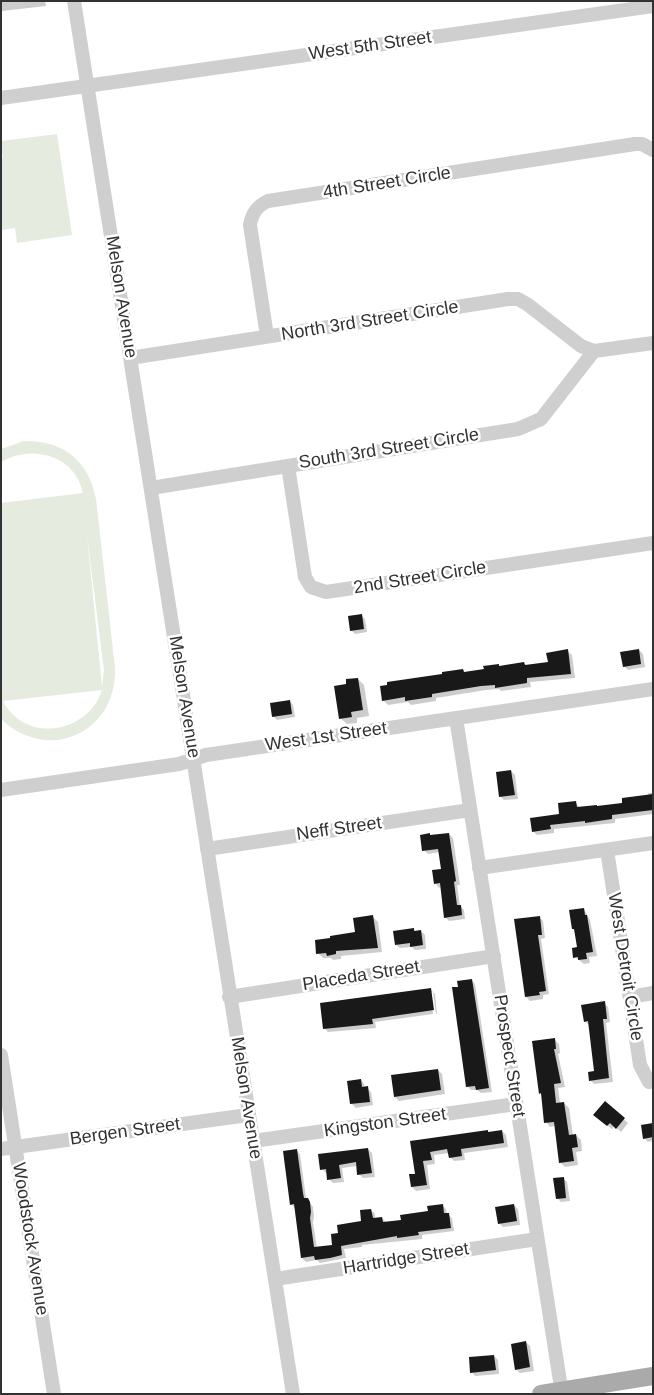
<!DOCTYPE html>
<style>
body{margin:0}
#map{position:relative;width:654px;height:1395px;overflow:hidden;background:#fff;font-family:Helvetica,sans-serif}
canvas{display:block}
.frame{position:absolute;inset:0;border:2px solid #323232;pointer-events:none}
</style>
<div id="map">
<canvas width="654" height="1395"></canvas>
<div class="frame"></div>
</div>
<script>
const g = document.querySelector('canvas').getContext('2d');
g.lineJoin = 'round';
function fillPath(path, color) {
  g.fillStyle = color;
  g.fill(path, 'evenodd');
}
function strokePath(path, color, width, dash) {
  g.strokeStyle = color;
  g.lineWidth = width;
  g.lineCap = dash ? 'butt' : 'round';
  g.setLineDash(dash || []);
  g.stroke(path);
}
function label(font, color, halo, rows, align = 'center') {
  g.font = font + ' Helvetica,sans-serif';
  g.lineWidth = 5;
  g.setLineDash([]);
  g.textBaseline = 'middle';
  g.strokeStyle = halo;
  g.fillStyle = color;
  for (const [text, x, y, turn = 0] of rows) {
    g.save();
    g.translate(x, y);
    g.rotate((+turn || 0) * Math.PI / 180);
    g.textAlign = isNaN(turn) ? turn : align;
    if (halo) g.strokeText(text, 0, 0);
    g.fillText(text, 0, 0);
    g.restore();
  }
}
const green = new Path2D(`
 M57 134 72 235 17 243 15 228 2 230 1 227V158H3L1 141Z
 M24 441C63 440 89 461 96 499L115 668C117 733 48 764 1 719V503L83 493C75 455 32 444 1 462V449ZM87 536 104 670 102 688V687ZM102 690C88 734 25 744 3 701Z`);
const shadow = new Path2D(`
 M1 1H45L46 6 2 11Z
 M361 615 365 619 367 632 355 634 351 630Z
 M639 650 643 654 645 667 628 670 624 666Z
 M567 651 572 655 575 678 530 682 531 687 501 691 499 689 486 690 436 698V701L411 705 408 702 388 705 383 700 444 675 463 670 465 673 485 670 498 665 500 667 524 663 527 666 549 663Z
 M358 679 364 685 369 716 357 718V723L347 724 340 718 348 685Z
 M290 701 293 705 295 717 277 720 273 716Z
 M511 771 515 775 518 799 504 800 500 796Z
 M648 793H653V814L615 819V823L554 829V833L537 835 533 831 560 815 575 802 580 808H598L624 804 649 796Z
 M449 834 453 838 460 885H457L460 906 464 910 465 919 449 921 445 917 441 887 439 888 436 884 442 870 440 852 428 854 424 850 431 837Z
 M584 909 590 920 597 956 589 957 590 963 584 964 575 957 578 948 576 931 573 929Z
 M373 917 378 922 382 952 341 956V959L333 960 331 958H323L318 953 357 934Z
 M539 917 543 921 545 938 541 939 549 994 543 995V999L530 1001 526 997Z
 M414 929 416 932 421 931 425 935 426 949 415 950 412 947 400 948 396 945Z
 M471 980 475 984 492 1092 481 1093 477 1090H471L467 1086 459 988Z
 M431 990 435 994 437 1014H436L433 992H430L433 1014 375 1022 376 1028 328 1032 324 1028Z
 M604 1003 608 1007 610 1022 606 1023 613 1082 594 1084 590 1080 595 1073 590 1026 585 1021Z
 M554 1039 559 1044 560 1053 558 1054 565 1087 558 1088 560 1103H564L569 1108 573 1136 576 1135 581 1140 582 1151 576 1152 578 1165 565 1167 560 1162 555 1126 550 1127 546 1122 542 1095 540 1093Z
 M438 1070 442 1074 445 1094 399 1101 395 1097 392 1076Z
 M361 1080 364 1084 365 1088H367L371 1092 373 1105 356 1108 352 1104Z
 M605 1103 628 1123 621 1132 614 1126 612 1129 599 1119Z
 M653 1124V1141L648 1142 644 1138Z
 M502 1131 506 1135 508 1147 464 1153 465 1160 454 1161 450 1157 449 1153 434 1155 435 1164 427 1165 430 1189 416 1191 412 1187 416 1175 411 1142Z
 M368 1149 372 1153 375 1177 363 1178 359 1174 357 1166 342 1168 344 1182 333 1183 329 1179 328 1173H326L322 1169Z
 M296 1150 300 1154 306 1198 313 1207 314 1216 313 1223 317 1248 334 1246 339 1234 363 1223 371 1210 375 1214V1219L382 1218 387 1223 402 1221 429 1212 442 1205 446 1209 447 1214 452 1218 454 1231 422 1235V1239L362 1245V1247L344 1249 346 1258 320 1263 317 1260 306 1262 302 1258 295 1208 291 1204Z
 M563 1178 567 1182 570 1201 561 1202 557 1198Z
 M514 1205 518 1209 520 1225 503 1227 499 1223Z
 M526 1342 530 1346 534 1371 520 1373 516 1369Z
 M494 1356 498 1360 499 1374 475 1376 472 1372Z`);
const building = new Path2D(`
 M362 614 364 629 350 631 348 616Z
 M568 649 571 674 527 678V683L495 688V685L481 686 432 694V697L405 701V697L382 701 380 686 387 685V682L442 674V672L463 669 464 672 484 669 483 666 499 664V666L524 662 525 665 548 662 546 653Z
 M639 649 641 664 623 667 620 652Z
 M358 678 363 710 351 712 352 717 339 719 334 686 346 684V679Z
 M290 700 292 714 272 717 270 703Z
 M511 770 515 795 499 797 496 772Z
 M653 794V810L612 815V819L585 823V821L550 825 551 829 532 832 530 818 559 814 558 803 576 801 577 807 597 805V806L622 803V798Z
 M430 833V835L449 833 456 881 454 882 457 905H461L462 915 444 918 440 883 434 884 432 870 441 869 438 849 422 851 420 835Z
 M584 908 585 915H587L593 952 586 953 587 959 578 960V957L573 958 572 948 577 947 574 929H572L569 910Z
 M373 915 378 948 336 951V954L327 956 326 953 316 954 315 940 330 938V936L355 932 353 918Z
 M540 916 542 935H538L546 991 539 992 540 995 525 997 514 919Z
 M414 928V931L421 930 423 945 410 947V943L395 945 393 931Z
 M472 979 489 1088 476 1090 475 1086 466 1087 452 987H458L457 981Z
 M431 988 434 1010 372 1019 373 1024 323 1029 320 1003Z
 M605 1001 607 1019H603L609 1078 589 1081 588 1072 594 1071 588 1021 584 1022 581 1005Z
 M555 1038 556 1049H554L561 1083 554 1084 556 1103 564 1102 569 1135 576 1134 578 1147 572 1148 574 1161 559 1163 554 1122 544 1123 541 1093 539 1094 532 1041Z
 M438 1069 441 1090 394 1097 391 1075Z
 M361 1079 362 1087 368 1086 370 1102 350 1104 347 1081Z
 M605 1101 625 1118 616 1129 610 1123 607 1126 593 1115Z
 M653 1123V1137L643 1139 641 1125Z
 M488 1130V1132L502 1130 504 1143 461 1149 462 1156 449 1158 447 1149 430 1152 432 1160 423 1161 427 1185 411 1187 409 1174H415L410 1141Z
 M368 1148 372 1173 357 1175 356 1162 339 1165 341 1178 327 1180 326 1169 320 1170 318 1154Z
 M297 1149 303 1193 304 1198H308L310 1202 311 1212 310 1218 314 1247 332 1245 331 1234 338 1233 337 1225 361 1221 360 1210 371 1209 373 1218 382 1217 383 1222 401 1220 400 1215 428 1211 427 1206 443 1204 444 1213H449L451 1228 418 1232 419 1235 397 1238V1236L341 1246 342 1255 330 1258 315 1260 314 1256 301 1258 294 1204 290 1205 283 1151Z
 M564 1177 566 1198 556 1199 553 1178Z
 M514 1204 517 1221 498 1224 495 1207Z
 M526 1341 530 1367 515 1370 511 1344Z
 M494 1355 496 1370 470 1373 469 1357Z`);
const minor = new Path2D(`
 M74 1 293 1394
 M1 98 653 6
 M267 336 250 225C252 213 257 206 268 201L635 144H642L653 150
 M130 358 508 299H518L527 304 581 346 594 351 653 343
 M288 466 305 577 311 587 326 592 653 543
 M151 488 518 429 541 419 594 351
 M456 718 562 1394
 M1 790 179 764 206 755 653 689
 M207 849 470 810
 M607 850 640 1065 649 1082
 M479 868 653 843
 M229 997 494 956
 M630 997 653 993
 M1 1055 54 1394
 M253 1141 516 1104
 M1 1149 248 1115
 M275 1279 537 1239`);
const major = new Path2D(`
 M541 1394 653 1376`);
const streetNames = [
 ["West 5th Street",370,46,-8],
 ["4th Street Circle",387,183,-9],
 ["Melson Avenue",121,297,81],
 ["North 3rd Street Circle",370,321,-9],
 ["South 3rd Street Circle",389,449,-9],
 ["2nd Street Circle",420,578,-9],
 ["Melson Avenue",184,697,81],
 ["West 1st Street",326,737,-8],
 ["Neff Street",339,829,-8],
 ["West Detroit Circle",625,967,81],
 ["Placeda Street",361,976,-9],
 ["Prospect Street",509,1056,81],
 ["Melson Avenue",246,1098,81],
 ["Kingston Street",385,1123,-8],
 ["Bergen Street",125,1132,-8],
 ["Woodstock Avenue",30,1239,81],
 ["Hartridge Street",406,1259,-9]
];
fillPath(green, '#e5ebde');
fillPath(shadow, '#0003');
fillPath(building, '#191919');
strokePath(minor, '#cfcfcf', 14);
strokePath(major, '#aaa', 18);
label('18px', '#323232', '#fff', streetNames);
</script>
